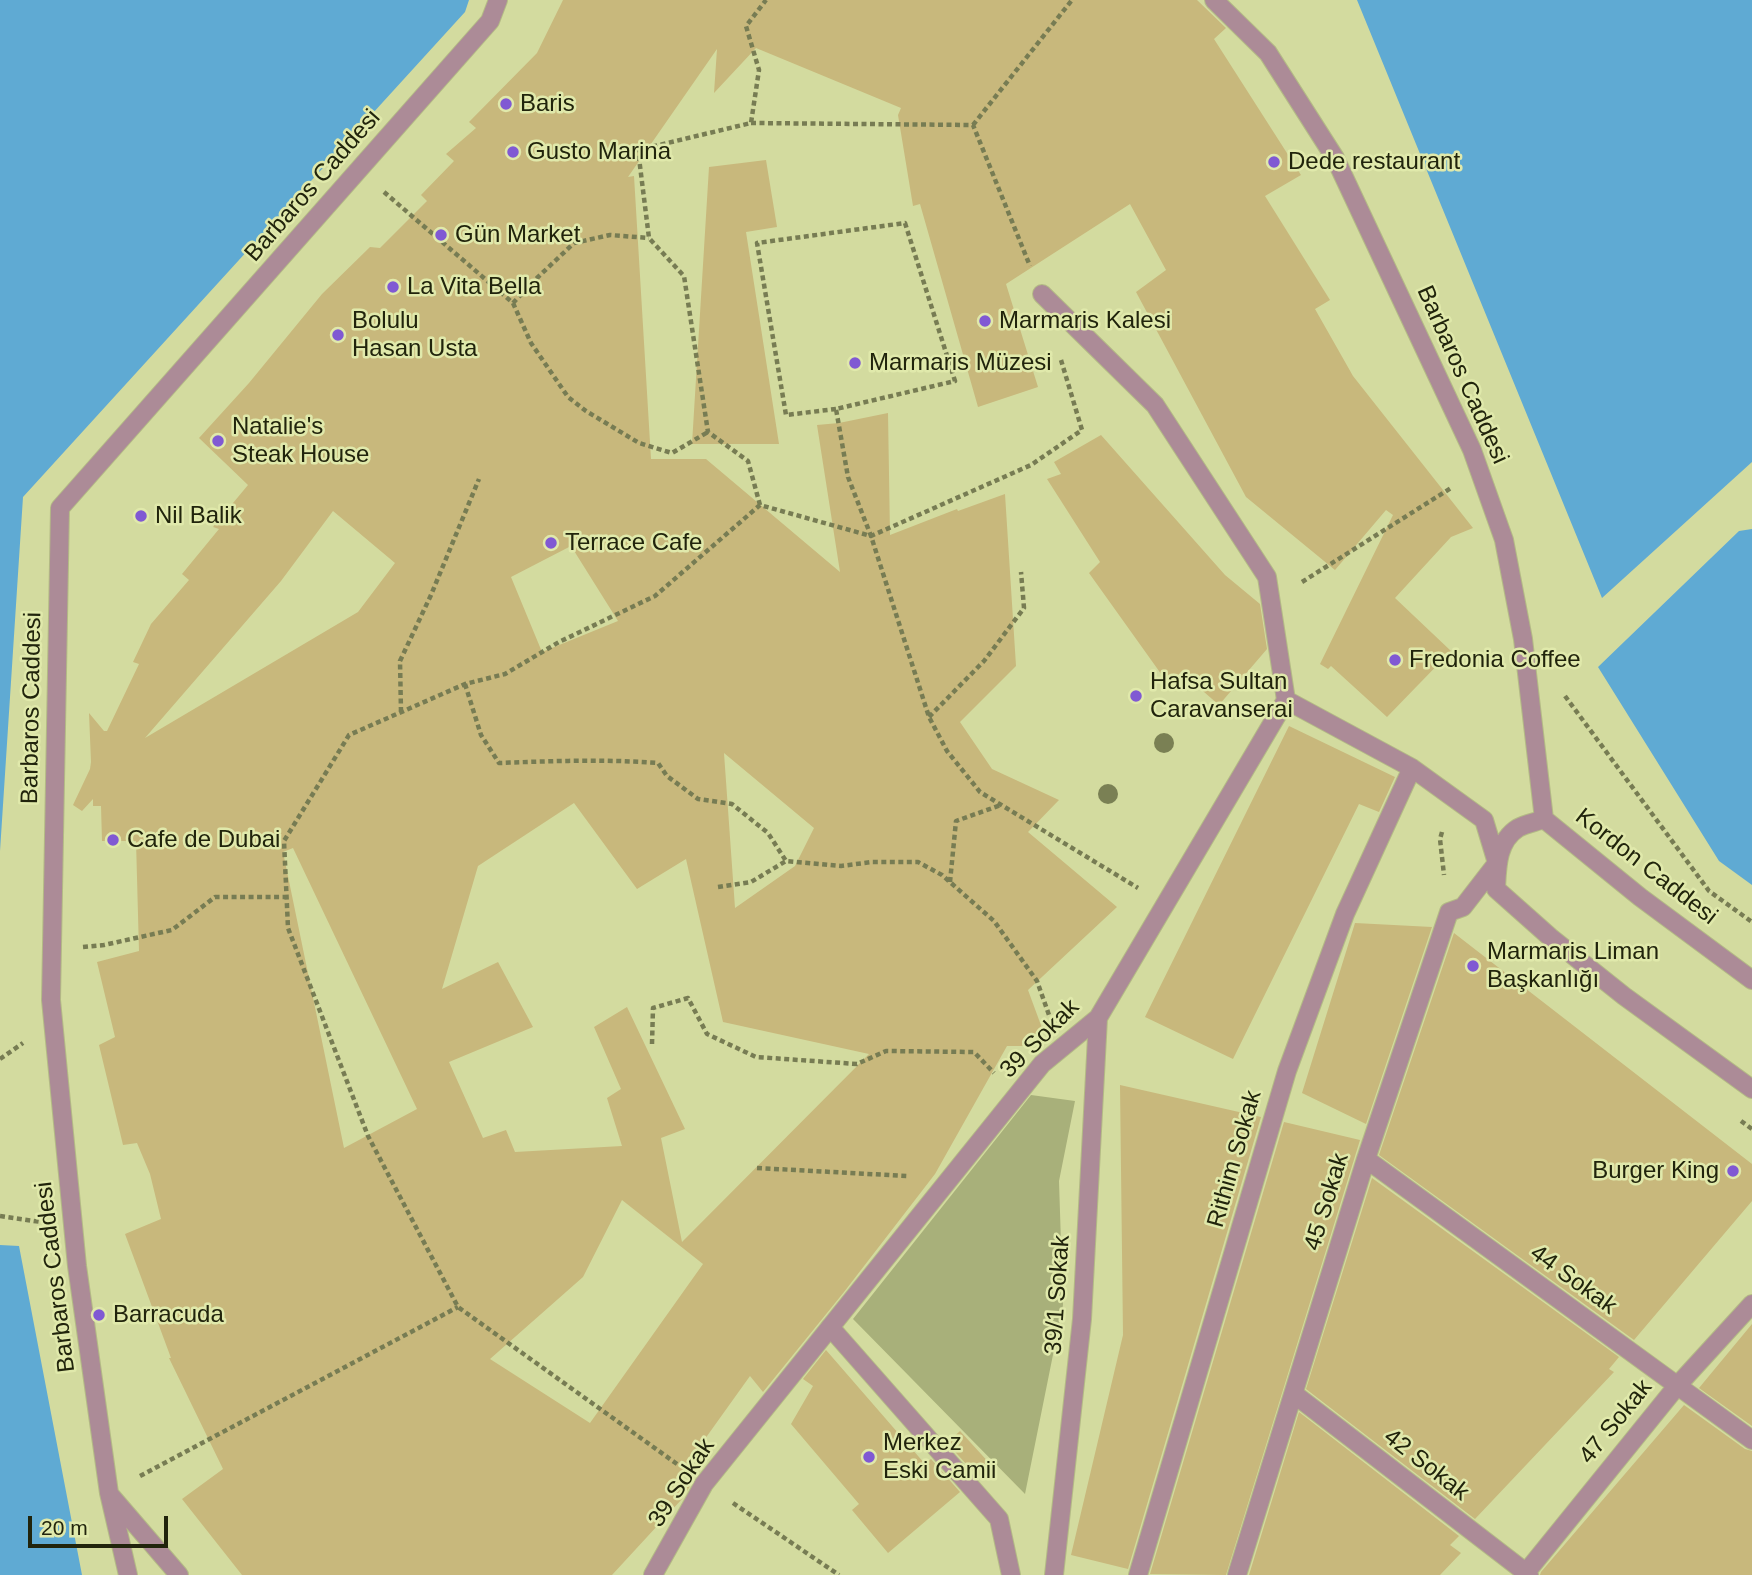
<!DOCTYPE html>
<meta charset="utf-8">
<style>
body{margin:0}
#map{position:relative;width:1752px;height:1575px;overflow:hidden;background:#d3db9f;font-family:Arial,sans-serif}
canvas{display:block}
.scale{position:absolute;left:28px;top:1516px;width:140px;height:32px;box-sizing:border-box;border:4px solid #21240c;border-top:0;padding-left:9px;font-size:21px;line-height:24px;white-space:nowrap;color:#21240c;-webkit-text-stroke:5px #e0e9ab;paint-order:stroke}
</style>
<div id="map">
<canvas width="1752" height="1575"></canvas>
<div class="scale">20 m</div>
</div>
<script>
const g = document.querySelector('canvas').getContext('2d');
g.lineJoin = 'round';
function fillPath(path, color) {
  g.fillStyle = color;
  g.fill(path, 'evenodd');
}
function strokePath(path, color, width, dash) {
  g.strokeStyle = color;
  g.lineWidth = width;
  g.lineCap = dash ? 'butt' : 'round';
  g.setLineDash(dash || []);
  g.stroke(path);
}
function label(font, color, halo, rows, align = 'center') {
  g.font = font + ' Arial,sans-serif';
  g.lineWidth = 5;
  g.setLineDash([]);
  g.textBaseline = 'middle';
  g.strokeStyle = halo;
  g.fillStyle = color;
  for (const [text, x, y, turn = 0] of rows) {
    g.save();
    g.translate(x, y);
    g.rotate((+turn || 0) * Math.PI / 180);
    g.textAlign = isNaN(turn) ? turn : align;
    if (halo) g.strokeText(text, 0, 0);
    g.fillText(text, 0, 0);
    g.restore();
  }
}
const green = new Path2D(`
 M1031 1095 1075 1101 1059 1181 1063 1305 1025 1494 853 1319Z`);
const water = new Path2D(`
 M0 0H469L465 12 23 497 0 851Z
 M1357 0H1752V462L1602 598Z
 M1752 529V885L1719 861 1598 667 1739 531Z
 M0 1245 19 1246 82 1575H0Z`);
const building = new Path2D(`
 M563 0H1197L1226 28 1214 39 1301 175 1265 196 1330 300 1315 309 1353 376 1473 528 1451 537 1395 598 1451 651 1387 717 1331 666 1328 669 1320 664 1393 515 1386 510 1335 570 1246 497 1136 292 1166 270 1130 204 1006 284 1038 387 978 407 920 204 913 206 898 115 901 108 756 48 714 93 717 49 628 177 634 176 651 459H706L840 572 817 425 839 423 888 413 890 535 957 509 958 511 1005 494 1016 666 960 722 992 769 1059 800 1028 832 1117 907 1028 990 1042 1028 1024 1046H1007L935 1174 844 1292 763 1392 750 1376 677 1478 690 1486 682 1499 612 1575H242L182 1499 223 1469 169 1358H171L125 1234 161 1219 150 1174 137 1143 123 1145 99 1045 115 1037 97 962 139 951 136 841H102L101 806H93V799L82 811 73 805 90 769 91 762 89 713 104 731H107L139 664 133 662 151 624 189 580 182 574 219 529 213 527 248 485 199 438 249 383 322 294 370 247 380 248 427 201 421 195 454 161 446 154 476 128 469 122 537 53ZM333 511 395 563 358 612 145 738 281 581ZM571 546 618 621 542 652 511 577ZM724 753 814 828 795 866 735 908ZM574 803 637 889 686 859 723 1022 869 1054 682 1242 661 1138 685 1129 627 1007 594 1027 621 1089 607 1098 622 1146 515 1152 506 1130 483 1138 449 1062 533 1027 498 962 442 989 478 866ZM293 848 417 1109 344 1148 283 852ZM622 1200 703 1264 590 1423 490 1359 583 1277Z
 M766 160 777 227 746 232 779 444H692L709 167Z
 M1101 435 1225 575 1260 604 1267 649 1219 705 1181 672 1169 685 1089 573 1100 562 1047 479 1061 474 1054 462Z
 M1289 726 1395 777 1379 812 1359 804 1233 1059 1145 1017Z
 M1355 923 1432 927 1366 1124 1302 1093Z
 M1454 933 1752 1164V1201L1634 1340 1379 1155Z
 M1120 1085 1261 1117 1128 1569 1071 1555 1123 1335Z
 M1284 1122 1360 1140 1226 1575 1150 1574Z
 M1372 1178 1619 1357 1609 1369 1614 1372 1475 1519 1306 1389Z
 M1752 1324V1426L1699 1388Z
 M826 1350 925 1464 931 1459 960 1492 888 1553 852 1510 859 1504 791 1424 813 1386 803 1379Z
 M1684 1405 1745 1449 1752 1451V1575H1540L1541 1572Z
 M1299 1412 1459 1536 1450 1545 1461 1553 1440 1575H1249Z
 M960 1431 992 1466 978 1477 947 1443Z`);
const path = new Path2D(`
 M751 123 973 125 1030 266
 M973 125 1072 0
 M384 192 513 303 537 278 574 243 610 235 649 238
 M513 303 531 343 568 397 586 411 639 443 672 453 708 432
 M836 409 786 415 757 243 905 223 955 381 836 409 848 477 871 536 929 717 947 751 980 792 1138 888
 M760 505 748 461 708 432 684 276 649 238 638 150 751 123 759 70 746 26 766 0
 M1302 582 1451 488
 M465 684 481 735 499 763C552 761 605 759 658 763L667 776 698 799 732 804 768 833 786 861
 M1565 696 1709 891 1752 922
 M401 712 400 661 431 595 479 479
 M929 717 984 661 1024 608 1021 572
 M1442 832 1440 839 1444 875
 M950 882 956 821 1001 805
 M718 887 751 882 786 861 841 866 872 862H918L942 875 994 921 1037 981 1049 1015
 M83 947 104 945 172 930 215 897H286
 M652 1044 653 1008 688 998 707 1034 756 1057 857 1064 886 1051 974 1052 994 1073
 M0 1059 23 1043
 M1741 1121 1752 1129
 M757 1168 907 1176
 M0 1216 41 1222
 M677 1464 458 1307 368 1136 288 928 284 841 349 735 465 684 505 674 559 642 655 596 760 505 871 536 1031 465 1082 430 1061 360
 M140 1476 458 1307
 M733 1503 839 1575`);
const minor = new Path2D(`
 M1214 0 1268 53 1335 158 1472 450 1504 540 1523 639 1544 819
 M1042 294 1155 405 1267 577 1286 700
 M1544 819C1536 822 1525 824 1518 828 1497 841 1497 868 1496 889L1550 937 1624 996 1752 1089
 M1544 819 1640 897 1752 980
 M1366 1159 1752 1440
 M830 1327 999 1519 1011 1575
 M1294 1394 1529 1575
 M111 1496 179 1575
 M128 1575 109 1493 77 1266 51 1000 60 508 490 21 498 0
 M653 1575 704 1484 1042 1064 1098 1018 1286 700
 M1054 1575 1082 1319 1098 1018
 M1138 1575 1287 1071 1345 914 1412 768
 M1237 1575 1366 1159 1449 912 1463 907 1497 863 1484 820 1412 768 1286 700
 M1524 1575 1677 1386 1752 1304`);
const trees = [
 [1164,743],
 [1108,794]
];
const markers = [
 [506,104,7,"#8059d3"],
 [513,152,7,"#8059d3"],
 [1274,162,7,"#8059d3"],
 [441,235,7,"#8059d3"],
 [393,287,7,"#8059d3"],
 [985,321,7,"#8059d3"],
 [338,335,7,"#8059d3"],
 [855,363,7,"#8059d3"],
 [218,441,7,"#8059d3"],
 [141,516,7,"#8059d3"],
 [551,543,7,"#8059d3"],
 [1395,660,7,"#8059d3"],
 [1136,696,7,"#8059d3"],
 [113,840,7,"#8059d3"],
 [1473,966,7,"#8059d3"],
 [1733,1171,7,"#8059d3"],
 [99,1315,7,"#8059d3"],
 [869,1457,7,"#8059d3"]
];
const poiNames = [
 ["Baris",520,104],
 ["Gusto Marina",527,152],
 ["Dede restaurant",1288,162],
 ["Gün Market",455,235],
 ["La Vita Bella",407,287],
 ["Bolulu",352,321],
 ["Hasan Usta",352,349],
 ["Marmaris Kalesi",999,321],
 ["Marmaris Müzesi",869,363],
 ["Natalie's",232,427],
 ["Steak House",232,455],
 ["Nil Balik",155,516],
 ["Terrace Cafe",565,543],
 ["Fredonia Coffee",1409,660],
 ["Hafsa Sultan",1150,682],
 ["Caravanserai",1150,710],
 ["Cafe de Dubai",127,840],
 ["Marmaris Liman",1487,952],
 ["Başkanlığı",1487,980],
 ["Burger King",1719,1171,"right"],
 ["Barracuda",113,1315],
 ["Merkez",883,1443],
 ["Eski Camii",883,1471]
];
const streetNames = [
 ["Barbaros Caddesi",313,186,-49],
 ["Barbaros Caddesi",1462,375,66],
 ["Barbaros Caddesi",32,708,-89],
 ["Kordon Caddesi",1646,867,38],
 ["39 Sokak",1040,1039,-45],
 ["Rithim Sokak",1235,1159,-74],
 ["45 Sokak",1327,1202,-73],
 ["Barbaros Caddesi",56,1277,-97],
 ["44 Sokak",1573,1280,36],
 ["39/1 Sokak",1058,1295,-86],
 ["47 Sokak",1616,1422,-51],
 ["42 Sokak",1426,1465,38],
 ["39 Sokak",682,1483,-57]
];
fillPath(green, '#a8b07a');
fillPath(water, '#5faad3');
fillPath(building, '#c8b87c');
strokePath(minor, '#b3ba85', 20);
strokePath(path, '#777c53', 4.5, [5, 3.5]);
strokePath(minor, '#ac8b97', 18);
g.fillStyle = '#7a8054';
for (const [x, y] of trees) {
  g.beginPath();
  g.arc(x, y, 10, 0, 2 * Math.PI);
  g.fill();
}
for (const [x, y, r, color] of markers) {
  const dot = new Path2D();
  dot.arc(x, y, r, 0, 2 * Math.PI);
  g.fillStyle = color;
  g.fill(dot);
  strokePath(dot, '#e0e9ab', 2.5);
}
label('24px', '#21240c', '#e0e9ab', poiNames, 'left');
label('24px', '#21240c', '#e0e9ab', streetNames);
</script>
